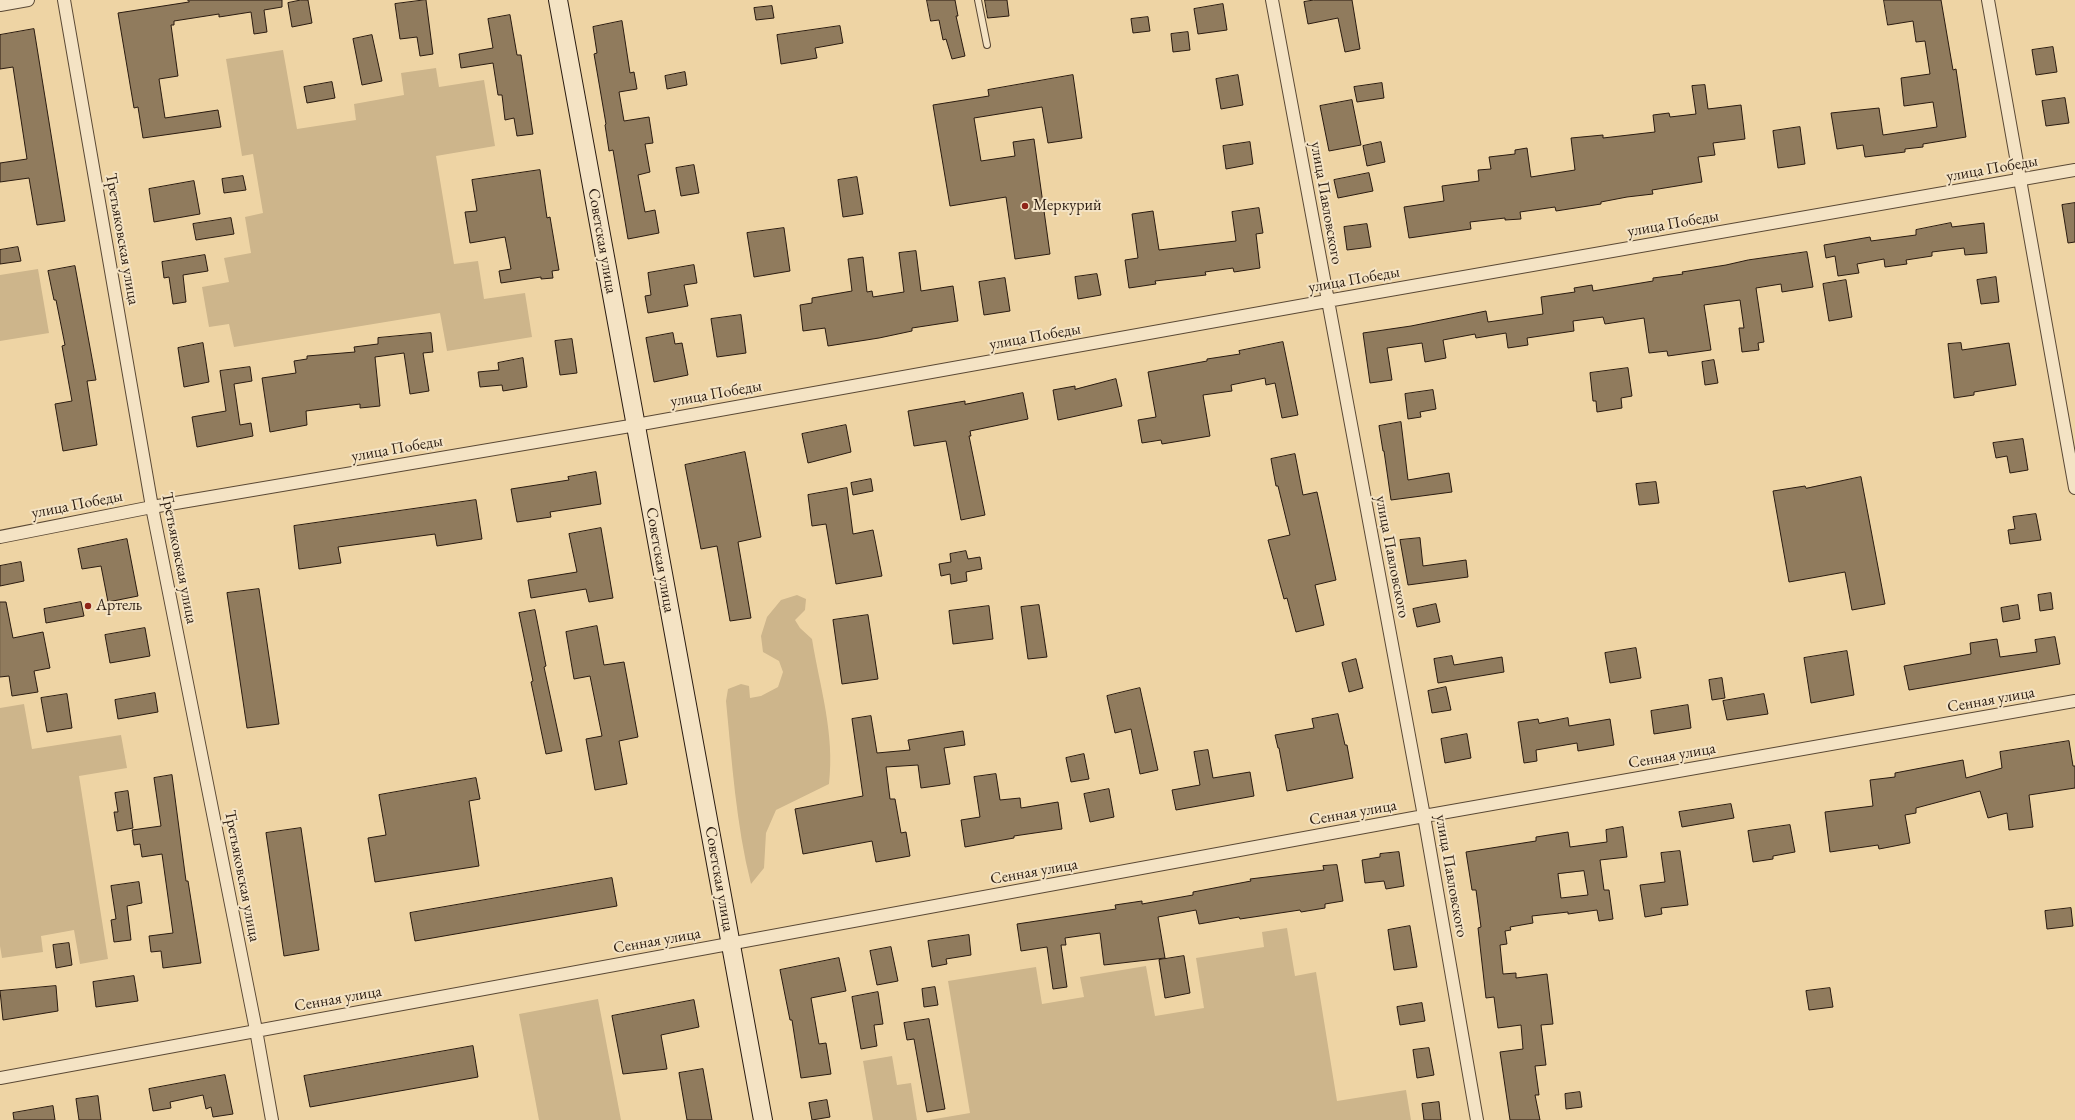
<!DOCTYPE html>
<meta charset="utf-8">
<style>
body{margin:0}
canvas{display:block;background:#eed4a4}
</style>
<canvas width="2075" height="1120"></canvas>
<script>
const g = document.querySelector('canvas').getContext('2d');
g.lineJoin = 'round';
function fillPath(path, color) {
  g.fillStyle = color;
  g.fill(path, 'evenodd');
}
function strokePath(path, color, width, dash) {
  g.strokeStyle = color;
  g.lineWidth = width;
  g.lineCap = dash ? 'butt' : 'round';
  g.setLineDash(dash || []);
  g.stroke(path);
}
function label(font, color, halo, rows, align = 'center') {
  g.font = font + ' "EB Garamond",serif';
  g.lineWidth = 4;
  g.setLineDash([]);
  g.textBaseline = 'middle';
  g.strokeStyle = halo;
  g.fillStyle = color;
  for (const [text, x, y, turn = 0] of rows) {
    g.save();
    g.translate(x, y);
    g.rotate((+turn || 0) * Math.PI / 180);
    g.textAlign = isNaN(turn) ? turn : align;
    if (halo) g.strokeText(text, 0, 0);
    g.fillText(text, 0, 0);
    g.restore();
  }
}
const green = new Path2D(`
 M283 50 297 129 356 120 354 104 404 95 401 73 436 68 439 87 484 80 495 146 436 156 454 264 478 261 484 299 525 293 532 337 447 351 440 313 234 347 229 324 209 327 202 287 229 282 224 258 251 253 245 217 263 213 253 154 242 156 226 59Z
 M38 269 49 333 0 341V275Z
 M797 595 806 599 805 610 795 620 800 628 812 639C820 688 835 733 829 784L776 810 766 833 764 868 751 884C736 824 732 762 726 701L728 689 741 684 749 686 750 698 761 696 778 687 783 672 779 661 763 652 761 636 767 617 781 600Z
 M24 704 32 749 121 735 127 768 79 776 108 959 80 964 74 930 41 936 43 952 2 958 0 946V708Z
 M1287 928 1295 976 1316 972 1337 1101 1406 1090 1411 1120H929L970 1113 948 981 1036 967 1042 1004 1084 997 1080 977 1146 966 1155 1016 1204 1008 1196 958 1264 947 1262 932Z
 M598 999 621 1120H539L519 1014Z
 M892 1056 897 1085 911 1083 917 1120H873L863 1061Z`);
const building = new Path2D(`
 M188 0H282V7L264 10 267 32 254 34 251 12 219 17V14L174 21V25H171L178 76 159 79 165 118 218 110 221 127 143 138 138 107 134 108 118 13 189 2Z
 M301 0H308L312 23 292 27 288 3Z
 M426 0 433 54 420 56 417 37 400 39 395 4Z
 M927 0H955L958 16H956L965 56 952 59 946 39 943 40 939 20 931 21Z
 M985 0H1007L1009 16 988 18Z
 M1314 0H1352L1360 49 1345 52 1338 18 1308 24 1304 2Z
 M1884 0H1941L1953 70 1956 69 1966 137 1923 144V147L1905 149V152L1865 157 1863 145 1837 149 1831 113 1879 108 1883 135 1937 127 1933 102 1904 106 1901 78 1930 74 1925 41 1916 42 1913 21 1888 25Z
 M1223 4 1227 30 1198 34 1194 9Z
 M772 6 774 18 756 20 754 8Z
 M510 15 517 55H521L533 134 517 136 514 118 505 120 502 95H498L493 63 461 68 459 54 493 48 488 19Z
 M1148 17 1150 31 1133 33 1131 19Z
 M622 21 630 73 634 72 637 89 619 92 624 121 649 117 653 143 645 144 650 172 638 175 645 212 655 210 659 233 628 239 613 150 609 151 605 125 606 124 594 54 597 53 593 27Z
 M840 26 843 43 815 48 817 58 781 64 777 35Z
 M34 29 65 221 37 225 29 178 0 182V163L27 159 13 67 0 69V35Z
 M1188 32 1190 50 1173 52 1171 34Z
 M372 35 382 81 362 85 353 39Z
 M2053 47 2057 72 2036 75 2032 50Z
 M685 72 687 85 667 89 665 76Z
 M1073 75 1082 138 1048 143 1042 107 974 118 981 161 1015 156 1013 142 1034 139 1050 254 1015 259 1006 197 950 206 933 105 989 96 988 90Z
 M1238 75 1243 105 1221 109 1216 79Z
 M332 82 335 98 307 103 304 87Z
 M1382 83 1384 98 1357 102 1354 87Z
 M1705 85 1708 109 1741 105 1745 139 1713 143 1715 155 1698 157 1702 182 1652 190 1653 194 1627 197 1601 202V204L1556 211 1555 207 1520 212 1521 219 1505 220V218L1470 222 1471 229 1409 238 1404 207 1444 201 1442 186 1479 181 1478 170 1491 169 1489 157 1515 154V150L1527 148 1531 177 1575 170 1571 138 1603 135V138L1655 132 1653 115 1669 113 1670 117 1696 114 1692 86Z
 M2065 98 2069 123 2046 126 2042 101Z
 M1352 100 1361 145 1329 151 1320 106Z
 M1800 127 1805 164 1778 168 1773 131Z
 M1250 142 1253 164 1226 169 1223 146Z
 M1381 142 1385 162 1367 166 1363 146Z
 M694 165 699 193 681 196 676 168Z
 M540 170 547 218 550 217 559 270 552 271 553 278 541 279V277L501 283 499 271 511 269 505 237 470 243 465 212 477 211 472 180Z
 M1369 173 1373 191 1338 198 1334 180Z
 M243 176 246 190 224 193 222 179Z
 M857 177 863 214 843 217 838 180Z
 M194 181 200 214 154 222 149 189Z
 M2075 203V242L2068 243 2062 205Z
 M1259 208 1263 233 1256 234 1260 268 1234 272 1233 268 1205 272 1206 275 1155 281 1156 284 1129 288 1125 260 1138 258 1132 214 1153 211 1159 250 1236 241 1232 212Z
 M231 218 234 234 196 240 193 224Z
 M1951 223 1952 227 1984 223 1987 253 1965 255 1964 248 1932 252V256L1906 260 1907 264 1885 267 1884 259 1857 264 1859 273 1838 276 1835 256 1826 258 1824 245 1870 237 1871 241 1916 235V230Z
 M1367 224 1371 247 1347 250 1344 227Z
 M784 228 790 271 754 277 747 233Z
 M18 247 21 261 0 264V250Z
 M916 251 921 291 953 286 958 321 912 328V331L879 338 828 346 825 328 803 331 800 305 812 303V298L852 291 848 259 863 257 867 292 872 291 873 297 904 292 899 253Z
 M1807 252 1813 287 1782 292 1781 284 1756 288 1764 342 1758 343 1759 350 1742 352 1739 328H1744L1740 300 1704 305 1711 350 1668 356 1667 351 1649 353 1644 318 1605 324 1603 317 1573 321 1574 331 1527 338 1528 345 1508 348 1506 333 1476 338 1475 334 1443 340 1446 358 1425 362 1422 343 1387 348 1392 380 1370 383 1363 333 1411 326 1486 311 1488 322 1543 314 1541 297 1575 292 1574 288 1592 285 1593 291 1653 281V278L1683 274 1682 272 1726 265 1748 260Z
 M205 255 208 271 183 275 186 302 173 304 169 277 164 278 162 262Z
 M694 265 697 283 684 285 688 306 648 313 645 296 651 295 648 273Z
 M75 266 96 380 87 381 97 445 63 451 55 404 72 401 62 346 65 345 56 300H54L48 271Z
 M1097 274 1101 295 1078 299 1075 277Z
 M1996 277 1999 302 1981 304 1977 280Z
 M1005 278 1010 311 984 315 979 282Z
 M1846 280 1852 317 1829 321 1823 284Z
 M741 315 746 353 717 357 711 319Z
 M431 333 433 352 423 353 429 391 410 394 404 353 375 357 380 406 360 408V404L306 411 307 425 270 432 262 378 296 373 294 361 307 359V356L355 352 354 347 378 344V338Z
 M673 333 675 344 682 343 688 375 654 382 646 338Z
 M572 339 577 373 560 375 555 341Z
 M1283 342 1298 415 1282 418 1275 383 1266 385 1265 378 1231 385 1232 391 1203 395 1210 436 1162 444 1161 440 1142 443 1138 420 1156 417 1148 372 1207 361V359L1240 354 1239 351Z
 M203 343 209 382 184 387 178 348Z
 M1961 343 1962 350 2009 343 2016 385 1974 392V395L1954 398 1948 344Z
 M523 358 527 387 503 391 502 385 480 387 478 372 499 370 498 363Z
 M1714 360 1718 383 1705 385 1702 362Z
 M250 367 252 381 234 384 240 425 251 423 253 436 197 447 192 417 226 411 220 371Z
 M1628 368 1632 396 1621 398 1622 408 1597 412 1596 401H1593L1590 373Z
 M1116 379 1122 406 1058 420 1053 390 1075 386V389Z
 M1433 390 1436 409 1420 412 1421 417 1408 419 1405 394Z
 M1023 393 1028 419 970 431 971 436H969L985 515 961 520 946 441 914 446 908 411 965 401V404Z
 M1401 422 1408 480 1449 473 1452 492 1391 500 1384 451H1383L1379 426Z
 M846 425 851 452 808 463 802 434Z
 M2023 439 2028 470 2010 473 2007 456 1996 458 1993 443Z
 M745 452 761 537 738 542 751 618 730 621 717 546 701 549 685 465Z
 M1295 454 1303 495 1317 492 1336 580 1315 585 1324 625 1296 632 1287 598 1284 599 1268 540 1290 535 1278 486H1276L1271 459Z
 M596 472 601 504 550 512 551 517 517 522 511 489 569 480 568 477Z
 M1861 477 1885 604 1852 610 1845 572 1789 582 1773 491 1805 486 1806 488Z
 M871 479 873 491 853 495 851 483Z
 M1656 482 1659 503 1639 505 1636 484Z
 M847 488 853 534 873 530 882 576 836 584 826 524 812 526 808 495Z
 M476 500 482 539 437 546 435 534 338 547 341 563 299 569 294 526Z
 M2036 514 2041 540 2010 544 2008 530 2015 529 2013 517Z
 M601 528 613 598 589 602 586 589 531 598 528 580 577 572 569 534Z
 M1420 538 1423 566 1466 560 1468 577 1408 585 1400 540Z
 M127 539 138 596 108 602 101 566 82 569 78 549Z
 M966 551 968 559 980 557 982 569 966 572 967 581 951 584 950 574 941 576 939 564 951 562 950 554Z
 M21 562 24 581 0 586V566Z
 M259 589 279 724 247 728 227 593Z
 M2051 593 2053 609 2040 611 2038 595Z
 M0 602H6L13 638 43 632 50 668 34 671 38 692 12 696 9 676 0 677Z
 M81 602 84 616 46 623 44 609Z
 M1436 604 1440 622 1417 627 1413 609Z
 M1039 605 1047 657 1028 659 1021 607Z
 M2018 605 2020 619 2003 622 2001 608Z
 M989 606 993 639 953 644 949 611Z
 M535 610 546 666 544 667 562 751 546 754 531 682 533 681 519 613Z
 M868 615 878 679 842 684 833 620Z
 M597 626 604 665 624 662 638 737 619 741 627 784 595 790 586 739 602 736 590 676 574 679 566 632Z
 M145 628 150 656 110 663 105 635Z
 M2055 637 2060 664 1909 690 1904 666 1971 654 1970 643 1997 639 2000 657 2037 652 2035 640Z
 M1636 648 1641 678 1610 683 1605 653Z
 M1847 651 1854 695 1811 703 1804 658Z
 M1452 656 1454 665 1502 657 1504 672 1438 683 1434 659Z
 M1356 659 1363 688 1349 692 1342 663Z
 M1722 678 1725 698 1712 700 1709 680Z
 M1446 687 1451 710 1432 713 1428 691Z
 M1140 688 1158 770 1140 774 1131 729 1115 733 1107 696Z
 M155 693 158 712 118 719 115 700Z
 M67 694 72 728 47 732 41 698Z
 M1764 694 1768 714 1727 720 1723 701Z
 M1688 705 1691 728 1654 734 1651 711Z
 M1338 714 1345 745H1347L1353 778 1287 791 1279 748H1278L1275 735 1314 728 1312 719Z
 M871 716 877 753 910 750 908 740 963 731 965 745 944 748 950 784 921 788 918 765 886 767 890 799H895L901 833 906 832 910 856 876 862 872 841 803 854 795 809 863 796 852 719Z
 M1568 718 1569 726 1610 719 1614 745 1578 751 1577 743 1536 750 1537 761 1524 763 1518 722 1538 719 1539 723Z
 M1467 734 1471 758 1445 763 1441 739Z
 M2069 741 2073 766H2075V788L2029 795 2033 827 2009 830 2007 813 1988 818 1980 791 1916 808V813L1905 815 1910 843 1879 849 1878 845 1830 852 1825 812 1873 806 1870 780 1895 777V773L1963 760 1966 778 2002 768 2000 752Z
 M1208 750 1213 778 1250 772 1254 796 1176 810 1172 790 1200 785 1194 752Z
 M1084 754 1089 779 1071 782 1066 758Z
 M996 774 1000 800 1020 798 1021 808 1058 802 1062 829 1014 836V838L965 847 961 820 980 817 974 777Z
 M172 775 186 881H188L201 963 163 968 161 951 151 952 149 936 173 933 162 854 142 857 140 844 134 845 132 830 161 826 154 778Z
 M476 778 480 799 469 801 479 866 375 882 368 838 386 835 379 795Z
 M1109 789 1114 817 1090 822 1084 794Z
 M128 791 133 828 117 831 114 812H118L115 793Z
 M1731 804 1734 818 1682 827 1679 812Z
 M1790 825 1795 852 1773 856V859L1753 862 1748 831Z
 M1623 827 1627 857 1600 860 1604 890H1609L1613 919 1599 921 1597 910 1568 914V912L1532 916 1533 923 1510 927 1511 930 1505 931 1507 944 1500 945 1503 974 1516 973V978L1547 974 1553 1024 1541 1025 1546 1065 1535 1066 1539 1095H1535L1540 1120H1510L1500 1052 1523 1049 1521 1025 1498 1028 1494 997 1486 998 1478 928 1481 927 1476 890H1472L1466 852 1536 841V837L1568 832 1570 847 1607 842 1606 830ZM1584 871 1588 895 1561 898 1558 874Z
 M301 828 319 950 284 956 266 833Z
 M1680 851 1688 905 1661 908 1662 914 1645 917 1640 885 1665 882 1661 853Z
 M1399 852 1404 886 1386 889 1384 881 1365 883 1362 860 1380 857V854Z
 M1337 865 1343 901 1325 904V908L1301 912 1300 910 1240 919 1239 917 1199 924 1196 910 1158 917 1165 958 1104 965 1100 933 1065 938 1066 945H1061L1067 987 1053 989 1047 947 1021 951 1017 924 1116 909 1115 905 1142 901V904L1193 895V892L1251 881 1250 879 1324 870 1323 866Z
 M612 878 617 906 415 941 410 913Z
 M139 882 142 903 127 906 131 940 114 942 111 920 116 919 111 886Z
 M2071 908 2073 926 2047 929 2045 911Z
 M1410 926 1417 967 1394 970 1388 930Z
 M969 935 971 955 946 959 947 964 932 967 928 941Z
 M69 943 72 965 56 968 53 945Z
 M891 947 898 981 877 985 870 951Z
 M1184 956 1190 993 1165 998 1159 960Z
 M839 958 846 991 811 998 819 1044 826 1043 831 1074 801 1078 792 1020H790L780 970Z
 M134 976 138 1001 96 1007 93 982Z
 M56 986 58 1011 3 1020 0 991Z
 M935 987 938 1005 924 1007 922 989Z
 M1830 988 1833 1007 1809 1010 1806 991Z
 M878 992 883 1024 874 1025 877 1046 861 1049 852 997Z
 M694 1000 699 1027 661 1035 667 1069 623 1074 612 1016Z
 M1422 1003 1425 1021 1400 1025 1397 1007Z
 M929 1019 945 1109 927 1112 914 1039 907 1040 904 1023Z
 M473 1046 478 1077 310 1107 304 1076Z
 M1429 1048 1434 1075 1417 1078 1413 1050Z
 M703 1069 712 1120H687L679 1073Z
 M225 1075 233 1114 213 1117 211 1107 206 1109 203 1095 170 1102 171 1108 153 1111 149 1089Z
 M1580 1092 1582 1107 1566 1109 1565 1094Z
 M98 1096 101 1120H79L76 1099Z
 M827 1100 830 1117 812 1120 809 1103Z
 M1439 1102 1441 1120H1424L1422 1104Z
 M53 1106 55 1120H14L13 1113Z`);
const lane = new Path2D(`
 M978 0 987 45`);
const street = new Path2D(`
 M64 0 152 507 256 1030 272 1120
 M1272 0 1424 816 1477 1120
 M1988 0 2075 488
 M0 5 28 0
 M0 537 152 507 636 425 1327 301 2075 170
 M0 1078 1424 816 2075 701`);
const secondary = new Path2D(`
 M558 0 763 1120`);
const markers = [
 [1025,206,4,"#8f2418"],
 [88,606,4,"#8f2418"]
];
const streetNames = [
 ["улица Победы",1992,169,-10],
 ["улица Павловского",1326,203,80],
 ["улица Победы",1673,224,-10],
 ["Третьяковская улица",122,239,80],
 ["Советская улица",602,241,80],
 ["улица Победы",1354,280,-10],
 ["улица Победы",1035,337,-10],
 ["улица Победы",716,394,-10],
 ["улица Победы",397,449,-10],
 ["улица Победы",77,505,-11],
 ["улица Павловского",1392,557,79],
 ["Третьяковская улица",179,558,79],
 ["Советская улица",660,560,80],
 ["Сенная улица",1991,700,-10],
 ["Сенная улица",1672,756,-10],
 ["Сенная улица",1353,813,-10],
 ["Сенная улица",1034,872,-10],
 ["Третьяковская улица",242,876,79],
 ["улица Павловского",1451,876,80],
 ["Советская улица",719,879,80],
 ["Сенная улица",657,941,-10],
 ["Сенная улица",338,999,-10]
];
const poiNames = [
 ["Меркурий",1033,206],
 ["Артель",96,606]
];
fillPath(green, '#cdb58b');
fillPath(building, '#907b5d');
strokePath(building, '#2a1b10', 1);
strokePath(lane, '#5b4935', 8);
strokePath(street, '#5b4935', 14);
strokePath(secondary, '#2a1b10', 20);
strokePath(lane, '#f4e3c4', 6);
strokePath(street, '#f4e3c4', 12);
strokePath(secondary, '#f4e3c4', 18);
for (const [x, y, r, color] of markers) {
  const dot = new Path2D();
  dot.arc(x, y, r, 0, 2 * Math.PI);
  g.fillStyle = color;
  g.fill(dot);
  strokePath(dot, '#f4e3c4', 1.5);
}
label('16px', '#2a1b10', '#f4e3c4', streetNames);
label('16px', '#2a1b10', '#f4e3c4', poiNames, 'left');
</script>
